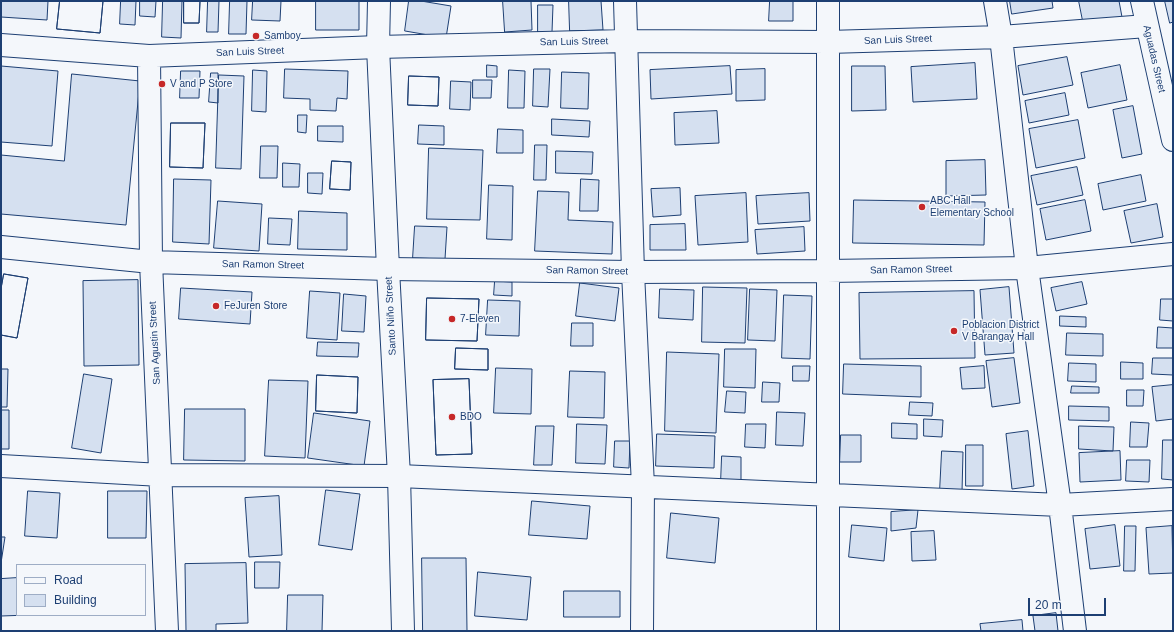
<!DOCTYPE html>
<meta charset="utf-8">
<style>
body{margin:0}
#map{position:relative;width:1174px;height:632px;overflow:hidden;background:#f4f7fb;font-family:Arial,sans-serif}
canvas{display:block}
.frame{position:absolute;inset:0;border:2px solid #1d3f73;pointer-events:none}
.legend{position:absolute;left:16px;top:564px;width:130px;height:52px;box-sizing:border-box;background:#f4f7fb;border:1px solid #9eadc5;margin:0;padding:5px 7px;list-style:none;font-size:12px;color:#1d3f73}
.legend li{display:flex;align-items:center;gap:8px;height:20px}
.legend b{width:20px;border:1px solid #9eadc5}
.scale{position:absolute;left:1028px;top:598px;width:78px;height:18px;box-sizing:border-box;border:2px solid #1d3f73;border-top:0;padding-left:5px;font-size:12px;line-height:14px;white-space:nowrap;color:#1d3f73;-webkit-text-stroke:3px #f4f7fb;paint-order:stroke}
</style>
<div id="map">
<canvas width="1174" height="632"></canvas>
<div class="frame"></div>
<ul class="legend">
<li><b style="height:5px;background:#f4f7fb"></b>Road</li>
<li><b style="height:11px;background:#d5e0f0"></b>Building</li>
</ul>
<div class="scale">20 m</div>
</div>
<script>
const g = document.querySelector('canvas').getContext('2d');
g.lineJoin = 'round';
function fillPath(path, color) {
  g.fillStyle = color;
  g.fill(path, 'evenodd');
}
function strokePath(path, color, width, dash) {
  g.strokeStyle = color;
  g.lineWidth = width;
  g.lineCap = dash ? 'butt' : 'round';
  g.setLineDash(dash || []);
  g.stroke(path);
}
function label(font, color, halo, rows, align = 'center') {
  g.font = font + ' Arial,sans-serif';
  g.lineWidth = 3;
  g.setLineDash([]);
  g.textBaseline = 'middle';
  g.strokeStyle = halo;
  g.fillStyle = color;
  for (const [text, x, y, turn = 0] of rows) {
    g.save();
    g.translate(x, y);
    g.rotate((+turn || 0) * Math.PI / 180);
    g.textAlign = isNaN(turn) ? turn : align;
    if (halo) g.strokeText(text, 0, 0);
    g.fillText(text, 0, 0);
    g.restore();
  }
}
const building = new Path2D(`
 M1 1H48L47 20 1 17Z
 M60 1H103L100 33 57 29Z
 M60 1H103L100 33 57 29Z
 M121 1H136L135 25 120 24Z
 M140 1H156L155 17 140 16Z
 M163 1H182L181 38 162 37Z
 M184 1H200L199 23H184Z
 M184 1H200L199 23H184Z
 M208 1H219L218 32H207Z
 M230 1H247L246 34H229Z
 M253 1H281L280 21 252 20Z
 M316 1H359V30H316Z
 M409 1H421L451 6 446 38 405 31Z
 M503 1H531L532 30 505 32Z
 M569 1H601L603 30 570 31Z
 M770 1H793V21H769Z
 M1010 1H1052L1053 8 1012 14Z
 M1079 1H1119L1122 17 1084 26Z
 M1165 1H1173V22L1170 23Z
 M538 5H553L552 32H538Z
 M1067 57 1073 85 1023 95 1018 66Z
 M975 63 977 99 913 102 911 67Z
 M487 65 497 66V77H487Z
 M1120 65 1127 100 1088 108 1081 73Z
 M1 66 58 71 52 146 1 142Z
 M730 66 732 94 651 99 650 70Z
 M852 66H885L886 110 852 111Z
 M285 69 348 71 347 99 337 98 336 111 310 110V99L284 98Z
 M534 69H550L548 107 533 106Z
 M765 69V100L736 101V70Z
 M253 70 267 71 266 112 252 111Z
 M509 70 525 71 524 108H508Z
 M181 71H200L199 98H180Z
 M562 72 589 73 588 109 561 108Z
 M211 73H218V103L209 102Z
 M72 74 140 81 126 225 1 214V155L64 161Z
 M219 75 244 76 241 169 216 168Z
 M409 76 439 77 438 106 408 105Z
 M409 76 439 77 438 106 408 105Z
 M473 80H492L491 98H473Z
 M451 81 471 82 470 110 450 109Z
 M1065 93 1069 115 1029 123 1025 101Z
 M1133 106 1142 154 1122 158 1113 110Z
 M717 111 719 143 675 145 674 113Z
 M298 115H307L306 133 298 132Z
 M552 119 590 121 589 137 552 135Z
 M1078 120 1085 158 1036 168 1029 129Z
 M171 123H205L203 168 170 167Z
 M171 123H205L203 168 170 167Z
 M419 125 444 126V145L418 144Z
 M318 126H343V142L318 141Z
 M498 129 523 130V153H497Z
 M535 145H547L546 180H534Z
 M261 146H278L277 178H260Z
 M429 148 483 150 480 220 427 219Z
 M556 151 593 152 592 174 556 173Z
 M985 160 986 195 946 196V161Z
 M332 161 351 162 350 190 330 189Z
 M332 161 351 162 350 190 330 189Z
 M283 163 300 164 299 187H283Z
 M1077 167 1083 195 1037 205 1031 176Z
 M308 173H323L322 194 308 193Z
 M1141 175 1146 201 1103 210 1098 184Z
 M174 179 211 180 209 244 173 242Z
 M581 179 599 180 598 211H580Z
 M489 185 513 186 512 240 487 239Z
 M680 188 681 215 653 217 651 189Z
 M538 191 569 192 568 220 613 222 612 254 535 251Z
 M746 193 748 242 698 245 695 196Z
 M809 193 810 221 758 224 756 196Z
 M854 200 985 202 984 245 853 243Z
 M1085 200 1091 231 1046 240 1040 209Z
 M218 201 262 204 259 251 214 248Z
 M1157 204 1163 237 1131 243 1124 211Z
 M299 211 347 213V250L298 249Z
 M269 218 292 219 290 245 268 244Z
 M685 224 686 250H650V225Z
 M415 226 447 227 445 259 413 258Z
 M804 227 805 251 757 254 755 230Z
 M4 274 28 278 17 338 1 335V289Z
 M4 274 28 278 17 338 1 335V289Z
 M138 280 139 365 84 366 83 281Z
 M495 281 512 282V296L494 295Z
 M1082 282 1087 304 1056 311 1051 288Z
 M580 283 619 288 615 321 576 316Z
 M703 287 747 288 745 343 702 342Z
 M1009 287 1014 353 985 355 980 290Z
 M181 288 252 292 250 324 179 319Z
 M660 289 694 290 693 320 659 318Z
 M750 289 777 290 775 341 748 340Z
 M310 291 340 293 337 340 307 338Z
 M974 291 975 358 860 359 859 293Z
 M344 294 366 296 364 332 342 331Z
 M784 295 812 296 810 359 782 358Z
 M427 298 479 299 477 341 426 340Z
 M427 298 479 299 477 341 426 340Z
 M1161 299H1173V321L1160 320Z
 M488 300 520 301 519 336 486 335Z
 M1060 316 1086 317V327L1060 326Z
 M572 323H593V346H571Z
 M1158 327 1173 328V348H1157Z
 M1067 333 1103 334V356L1066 355Z
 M318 342 359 343 358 357 317 356Z
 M456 348 488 349V370L455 369Z
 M456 348 488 349V370L455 369Z
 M725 349H756L755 388 724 387Z
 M667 352 719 354 716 433 665 431Z
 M1014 358 1020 403 992 407 986 361Z
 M1153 358H1173V375L1152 374Z
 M1121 362 1143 363V379H1121Z
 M1069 363 1096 364V382L1068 381Z
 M844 364 921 366V397L843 394Z
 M793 366H810L809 381H793Z
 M984 366 985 388 962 389 960 368Z
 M496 368 532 369 531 414 494 413Z
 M1 369H8L7 407H1Z
 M570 371 605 372 604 418 568 417Z
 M84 374 112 379 101 453 72 448Z
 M317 375 358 377 357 413 316 411Z
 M317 375 358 377 357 413 316 411Z
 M469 379 472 454 436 455 433 380Z
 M469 379 472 454 436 455 433 380Z
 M269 380 308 381 305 458 265 456Z
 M763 382 780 383 779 402H762Z
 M1173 385V419L1156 421 1152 387Z
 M1072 386 1099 387V393H1071Z
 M1127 390H1144L1143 406H1127Z
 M727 391 746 392 745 413 725 412Z
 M910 402 933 403 932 416 909 415Z
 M1069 406 1109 407V421L1069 420Z
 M185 409H245V461L184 460Z
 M1 410H9V449H1Z
 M777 412 805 413 803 446 776 445Z
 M314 413 370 421 364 466 308 458Z
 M924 419 943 420 942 437 924 436Z
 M1131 422 1149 423 1147 447H1130Z
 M892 423 917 424V439L892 438Z
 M577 424 607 425 605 464 576 463Z
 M746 424H766L765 448 745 447Z
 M536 426H554L552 465H534Z
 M1079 426 1114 427 1113 451 1079 449Z
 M1028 431 1034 486 1012 489 1006 434Z
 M657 434 715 436 714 468 656 466Z
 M841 435H861V462H840Z
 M1163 440H1173V480L1162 479Z
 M615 441H630L629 468 614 467Z
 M966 445H983V486H966Z
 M942 451 963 452 962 492 940 491Z
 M1120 451 1121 480 1080 482 1079 453Z
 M722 456 741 457V482H721Z
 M1127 460H1150L1149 482 1126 481Z
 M326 490 360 494 352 550 319 545Z
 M28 491 60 493 57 538 25 536Z
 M108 491H147L146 538H108Z
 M279 496 282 555 249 557 245 498Z
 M532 501 590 506 587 539 529 535Z
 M918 510 916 528 891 531V512Z
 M671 513 719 518 715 563 667 558Z
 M852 525 887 528 884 561 849 557Z
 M1115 525 1120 566 1090 569 1085 529Z
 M1125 526H1136L1135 571H1124Z
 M1172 526 1173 573 1149 574 1146 528Z
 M934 531 936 560 912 561 911 532Z
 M1 537H5L1 563Z
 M422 558H466L467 631H423Z
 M255 562H280L279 588H255Z
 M246 563 248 623 216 624V631H186L185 564Z
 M478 572 531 577 527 620 475 616Z
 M17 578V615H29L1 616V579Z
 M564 591H620V617H564Z
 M288 595H323L322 631H287Z
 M1056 613 1058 631H1035L1033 616Z
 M1022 620 1023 631H981L980 624Z`);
const minor = new Path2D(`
 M625 1 633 272 643 486 642 631
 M828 1V631
 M995 1 1001 37 1027 268 1060 505 1075 631
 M1142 1 1173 140
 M1 45 149 56 378 47 625 41 828 42 1001 37 1147 26
 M149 56 151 262 167 631
 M1 247 151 262 388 269 633 272 827 271 1027 268 1173 254
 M1 466 161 475 399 476 1060 505 1173 499`);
const major = new Path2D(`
 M379 1 378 47 388 269 399 476 403 631`);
const markers = [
 [256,36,4,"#c62828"],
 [162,84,4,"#c62828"],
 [922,207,4,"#c62828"],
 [216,306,4,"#c62828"],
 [452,319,4,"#c62828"],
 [954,331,4,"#c62828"],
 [452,417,4,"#c62828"]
];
const poiNames = [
 ["Samboy",264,36],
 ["V and P Store",170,84],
 ["ABC Hall",930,201],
 ["Elementary School",930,213],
 ["FeJuren Store",224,306],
 ["7-Eleven",460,319],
 ["Poblacion District",962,325],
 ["V Barangay Hall",962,337],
 ["BDO",460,417]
];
const streetNames = [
 ["San Luis Street",898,40,-2],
 ["San Luis Street",574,42,-1],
 ["San Luis Street",250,52,-2],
 ["Aguadas Street",1154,59,77],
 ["San Ramon Street",263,265,1],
 ["San Ramon Street",911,270,-1],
 ["San Ramon Street",587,271,1],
 ["Santo Niño Street",391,316,-93],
 ["San Agustin Street",155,343,-93]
];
fillPath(building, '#d5e0f0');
strokePath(building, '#1d3f73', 1);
strokePath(minor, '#1d3f73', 24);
strokePath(major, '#1d3f73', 24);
strokePath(minor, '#f4f7fb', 22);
strokePath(major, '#f4f7fb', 22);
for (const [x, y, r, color] of markers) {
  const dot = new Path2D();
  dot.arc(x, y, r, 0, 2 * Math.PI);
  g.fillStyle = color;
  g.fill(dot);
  strokePath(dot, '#f4f7fb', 1.5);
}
label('10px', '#1d3f73', '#f4f7fb', poiNames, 'left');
label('10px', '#1d3f73', '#f4f7fb', streetNames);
</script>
